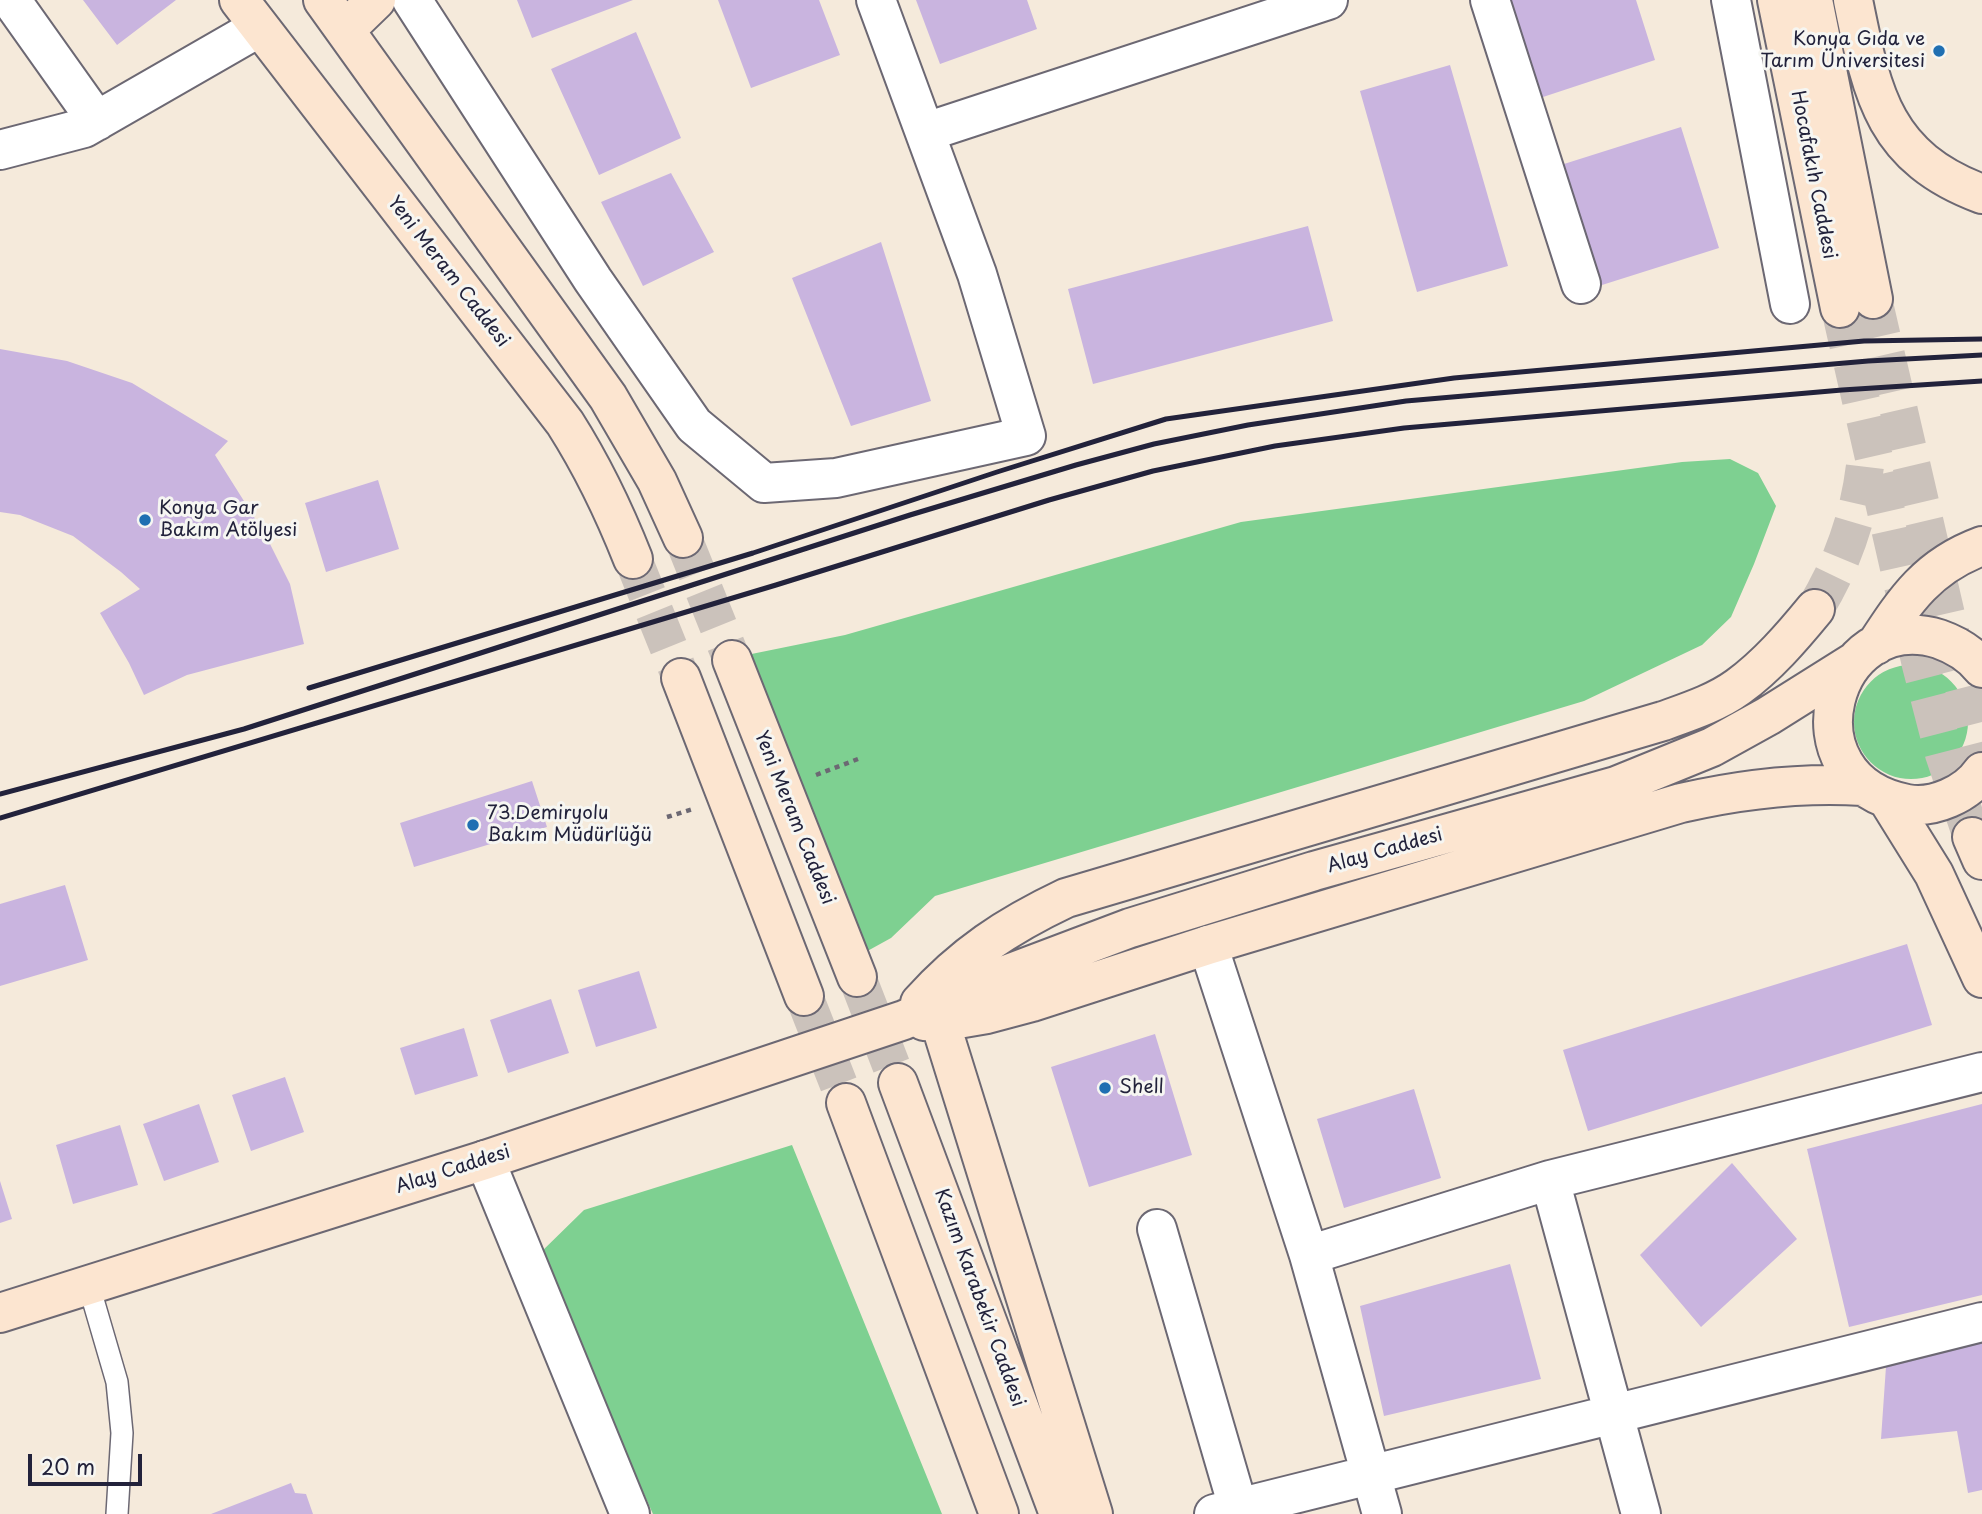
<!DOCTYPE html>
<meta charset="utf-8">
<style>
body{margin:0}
#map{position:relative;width:1982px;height:1514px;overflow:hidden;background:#f5eadb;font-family:"Playpen Sans",sans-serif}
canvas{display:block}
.scale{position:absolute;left:28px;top:1454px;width:114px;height:32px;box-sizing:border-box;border:4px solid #22223b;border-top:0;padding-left:9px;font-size:21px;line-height:24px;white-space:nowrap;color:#22223b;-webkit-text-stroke:5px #f6f6f2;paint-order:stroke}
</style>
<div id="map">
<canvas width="1982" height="1514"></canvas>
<div class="scale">20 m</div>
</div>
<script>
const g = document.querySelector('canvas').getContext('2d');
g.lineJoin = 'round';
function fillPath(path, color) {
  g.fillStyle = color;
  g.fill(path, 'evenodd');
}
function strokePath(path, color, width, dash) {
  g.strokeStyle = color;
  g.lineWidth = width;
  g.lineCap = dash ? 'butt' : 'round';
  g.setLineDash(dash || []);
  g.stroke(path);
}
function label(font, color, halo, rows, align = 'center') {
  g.font = font + ' "Playpen Sans",sans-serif';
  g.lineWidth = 6;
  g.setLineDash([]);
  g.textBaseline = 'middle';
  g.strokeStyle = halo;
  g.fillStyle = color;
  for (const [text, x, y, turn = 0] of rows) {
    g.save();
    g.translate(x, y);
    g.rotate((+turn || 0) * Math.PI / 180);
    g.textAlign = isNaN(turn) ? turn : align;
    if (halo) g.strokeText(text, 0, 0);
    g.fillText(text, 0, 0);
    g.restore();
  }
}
const green = new Path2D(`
 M1730 459 1758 473 1776 506 1754 564 1731 617 1702 645 1584 701 935 896 891 938 862 954 722 660 845 635 1241 522 1682 462Z
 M1854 722a57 57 0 1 1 114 0a57 57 0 1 1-114 0Z
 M792 1145 942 1514H653L537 1256 584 1210Z`);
const building = new Path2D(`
 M83 0H176L117 45Z
 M517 0H633L532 38Z
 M718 0H819L840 55 751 88Z
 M916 0H1027L1037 29 940 64Z
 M1507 0H1636L1655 60 1540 98Z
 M636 32 681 138 599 175 551 69Z
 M1450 65 1508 266 1417 292 1360 91Z
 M1681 127 1719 248 1602 285 1564 164Z
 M671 173 714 252 643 286 601 202Z
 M1308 226 1333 321 1093 384 1068 289Z
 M881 242 931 401 851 426 792 278Z
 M0 349 67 361 132 383 228 441 215 455 266 536 290 584 304 644 187 675 144 695 129 663 100 613 140 589 121 572 73 536 20 515 0 512Z
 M378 480 399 549 326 572 305 503Z
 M532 781 547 827 414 867 400 823Z
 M65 885 88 960 0 986V904Z
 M1907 944 1932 1025 1588 1131 1563 1050Z
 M639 971 657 1028 596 1047 578 990Z
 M551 999 569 1053 508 1073 490 1020Z
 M464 1028 478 1076 415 1095 400 1048Z
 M1155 1034 1192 1155 1089 1187 1051 1067Z
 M285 1077 304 1132 251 1151 232 1095Z
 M1414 1089 1441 1178 1344 1208 1317 1119Z
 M199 1104 219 1162 164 1181 143 1124Z
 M1982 1104V1295L1849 1327 1807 1149Z
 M120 1125 138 1185 73 1204 56 1145Z
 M1732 1163 1797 1239 1701 1327 1640 1255Z
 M0 1181 12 1219 0 1223Z
 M1510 1264 1541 1379 1384 1416 1360 1306Z
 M1982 1329V1490L1968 1493 1957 1431 1881 1439 1887 1352Z
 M291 1483 295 1493 306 1494 313 1514H211Z`);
const secondaryTunnel = new Path2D(`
 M1873 299 1956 658 1982 758
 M1840 308 1921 665 1944 754 1972 837
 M683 538 732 660
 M633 559 681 678
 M1815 609C1844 561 1861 511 1866 456
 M857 977 898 1083
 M804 996 846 1103`);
const path = new Path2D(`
 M816 775 858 759
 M667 817 693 809`);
const lane = new Path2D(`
 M89 1286 117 1382 122 1433 117 1514`);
const street = new Path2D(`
 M11 0 97 121
 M412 0 593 280 694 425 764 483 836 478 1026 436 977 274 876 0
 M1490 0 1581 284
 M1731 0 1790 304
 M926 132 1328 0
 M0 150 84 128 258 28
 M1208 945 1309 1255 1382 1514
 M485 1160 630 1514
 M1550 1180 1641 1514
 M1157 1229 1240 1514
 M1309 1255 1550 1180 1982 1072
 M1214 1514 1982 1322`);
const secondary = new Path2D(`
 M239 0 565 423C593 467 614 511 633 559
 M323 0 608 397 657 481 683 538
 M1777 0 1840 308
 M1813 0 1873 299
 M1853 0C1872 94 1883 157 1982 194
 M345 30 376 0
 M1876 645C1906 599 1928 566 1982 546
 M732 660 857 977
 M1982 668C1971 654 1956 645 1939 639 1831 606 1782 780 1907 804 1933 809 1967 794 1982 772
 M681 678 804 996
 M1888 800 1934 874 1982 978
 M1972 837 1982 860
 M920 1003C963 955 1007 926 1066 898L1663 721C1688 712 1716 703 1738 687 1767 666 1792 637 1815 609
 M924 1021 940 1022 987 1014 1032 1002 1208 945 1681 803C1742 789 1801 782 1863 786
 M940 1022 1093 1514
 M898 1083 1059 1514
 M846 1103 999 1514
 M0 1313 485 1160 904 1020 1003 976 1130 928 1314 871 1616 786 1712 747 1768 716 1854 662`);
const rail = new Path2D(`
 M309 688 753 553 997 472 1166 419 1454 378 1864 341 1982 339
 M0 794 244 729 910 515 1076 465 1154 444 1248 425 1406 401 1868 361 1982 355
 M0 818 776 585 1049 500 1153 471 1275 446 1404 428 1842 390 1982 381`);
const markers = [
 [1939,51,7,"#1f6fb2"],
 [145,520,7,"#1f6fb2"],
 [473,825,7,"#1f6fb2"],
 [1105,1088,7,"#1f6fb2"]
];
const poiNames = [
 ["Konya Gıda ve",1925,40,"right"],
 ["Tarım Üniversitesi",1925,62,"right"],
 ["Konya Gar",159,509],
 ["Bakım Atölyesi",159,531],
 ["73.Demiryolu",487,814],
 ["Bakım Müdürlüğü",487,836],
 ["Shell",1119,1088]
];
const streetNames = [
 ["Hocafakıh Caddesi",1813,175,79],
 ["Yeni Meram Caddesi",448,272,52],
 ["Yeni Meram Caddesi",794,818,68],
 ["Alay Caddesi",1385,851,-16],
 ["Alay Caddesi",453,1170,-18],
 ["Kazım Karabekir Caddesi",979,1298,70]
];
fillPath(green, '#7ed091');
fillPath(building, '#c9b4df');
strokePath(secondaryTunnel, '#cbc2bb', 38, [38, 19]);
strokePath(lane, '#6c6873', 24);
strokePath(street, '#6c6873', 42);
strokePath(secondary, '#6c6873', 42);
strokePath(path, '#6c6873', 4.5, [5, 5]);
strokePath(lane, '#fff', 21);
strokePath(street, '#fff', 38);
strokePath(secondary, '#fce5d0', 38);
strokePath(rail, '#22223b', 5);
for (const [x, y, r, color] of markers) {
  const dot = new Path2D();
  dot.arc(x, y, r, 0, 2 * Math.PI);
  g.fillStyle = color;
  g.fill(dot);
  strokePath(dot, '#f6f6f2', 2.5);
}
label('19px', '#22223b', '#f6f6f2', poiNames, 'left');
label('19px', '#22223b', '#f6f6f2', streetNames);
</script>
